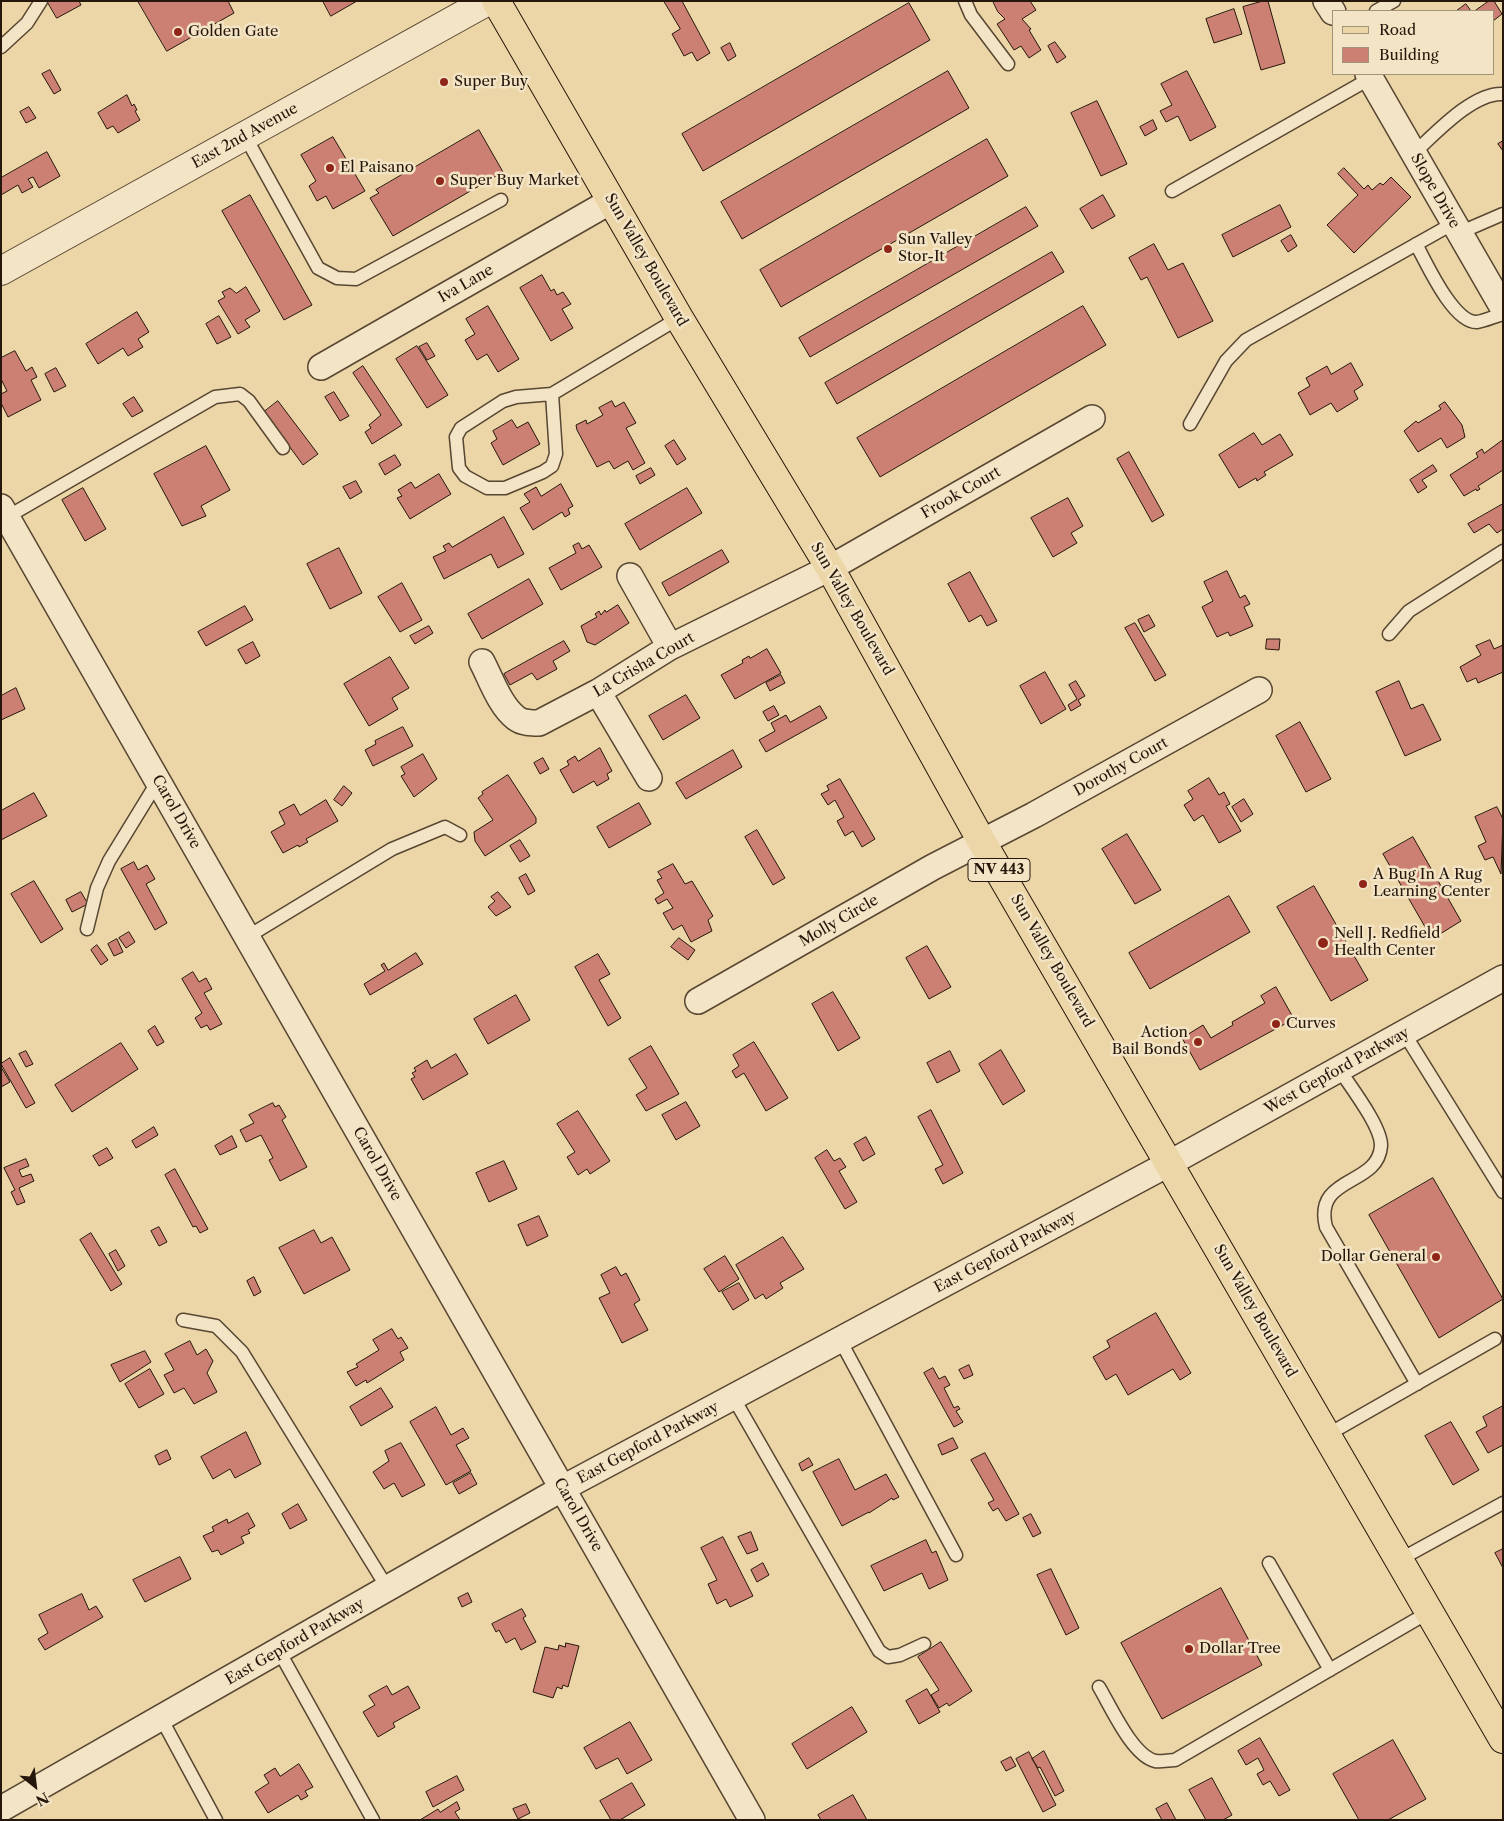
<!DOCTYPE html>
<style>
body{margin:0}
#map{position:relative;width:1504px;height:1821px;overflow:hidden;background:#ecd5a6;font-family:"Libre Caslon Text",serif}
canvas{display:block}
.frame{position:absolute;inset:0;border:2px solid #25170b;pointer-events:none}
.legend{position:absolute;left:1332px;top:10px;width:162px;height:65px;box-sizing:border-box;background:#f3e4c5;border:1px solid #a1927b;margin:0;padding:6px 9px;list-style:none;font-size:15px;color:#25170b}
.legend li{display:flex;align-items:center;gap:10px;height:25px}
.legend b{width:25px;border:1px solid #a1927b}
.north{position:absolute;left:10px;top:1761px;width:50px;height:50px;-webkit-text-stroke:4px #f3e4c5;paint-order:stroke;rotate:151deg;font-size:14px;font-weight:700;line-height:20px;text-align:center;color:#25170b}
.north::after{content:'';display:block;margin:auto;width:18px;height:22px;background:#25170b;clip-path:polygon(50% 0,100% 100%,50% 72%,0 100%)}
</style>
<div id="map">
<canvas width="1504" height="1821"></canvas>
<div class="frame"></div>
<ul class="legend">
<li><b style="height:6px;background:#ecd5a6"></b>Road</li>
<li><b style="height:14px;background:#cc8074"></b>Building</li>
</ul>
<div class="north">N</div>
</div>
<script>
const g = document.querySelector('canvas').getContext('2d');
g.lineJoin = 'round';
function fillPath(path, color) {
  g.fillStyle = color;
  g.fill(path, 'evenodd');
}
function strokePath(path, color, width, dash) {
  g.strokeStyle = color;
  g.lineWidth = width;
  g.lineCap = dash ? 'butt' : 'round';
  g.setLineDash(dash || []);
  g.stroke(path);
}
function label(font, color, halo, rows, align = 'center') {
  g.font = font + ' "Libre Caslon Text",serif';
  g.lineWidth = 5;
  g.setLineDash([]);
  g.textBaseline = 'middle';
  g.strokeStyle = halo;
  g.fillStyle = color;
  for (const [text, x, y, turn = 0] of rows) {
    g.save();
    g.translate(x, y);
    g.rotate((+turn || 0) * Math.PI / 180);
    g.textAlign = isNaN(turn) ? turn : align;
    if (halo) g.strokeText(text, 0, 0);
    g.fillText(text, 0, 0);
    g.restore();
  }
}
const building = new Path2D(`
 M47 1H79L81 5 57 18Z
 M138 1H228L234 13 167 51Z
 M323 1H357L331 16Z
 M664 1H682L710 53 697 61 692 52 684 56 672 34 680 29Z
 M993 1H1030L1036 10 1022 19 1031 29 1029 30 1041 50 1029 58 1021 46 1014 50 997 24 1005 19 998 12Z
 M1263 1H1268L1285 63 1261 70 1243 7Z
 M1489 1H1494L1502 14 1493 21V11H1475Z
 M909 3 930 40 703 171 682 134Z
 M1466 4 1471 11H1456L1460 8Z
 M1234 9 1242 34 1214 43 1206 19Z
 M1055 42 1066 57 1057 63 1048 46Z
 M730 43 736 56 728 61 721 48Z
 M50 70 61 90 54 94 42 74Z
 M948 71 969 108 742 239 721 202Z
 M1187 71 1216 127 1190 141 1178 116 1166 122 1160 111 1172 105 1161 84Z
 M127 95 132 106 134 104 137 110 135 111 140 120 118 133 113 126 107 129 98 113Z
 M1097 101 1127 164 1101 176 1071 113Z
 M29 107 36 118 26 123 20 112Z
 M1153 120 1157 129 1145 136 1140 127Z
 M479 130 503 172 393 236 370 198 379 193 376 190Z
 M333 137 365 191 333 209 326 196 317 201 309 186 316 181 301 155Z
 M987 139 1008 176 781 307 760 270Z
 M1503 141V151L1498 144Z
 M47 152 60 176 39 188 33 177 28 179 33 187 22 193 18 185 1 195V178Z
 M1344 168 1364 189 1368 185 1372 190 1380 183 1383 185 1391 177 1411 197 1354 253 1327 225 1358 195 1338 174Z
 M250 195 312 305 284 320 222 211Z
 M1103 195 1115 216 1092 229 1080 209Z
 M1280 205 1291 227 1233 257 1222 235Z
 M1026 207 1038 226 810 357 799 338Z
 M1291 235 1297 246 1288 252 1281 241Z
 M1154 244 1168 270 1183 263 1213 321 1178 338 1147 277 1141 280 1129 258Z
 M1052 252 1064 272 837 404 825 383Z
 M542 275 551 291 554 289 557 295 563 292 571 304 562 309 573 328 551 341 520 288Z
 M246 287 260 311 245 320 250 327 238 334 218 301 225 297 222 292 230 288 236 293Z
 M488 306 519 359 498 372 487 354 477 360 465 340 475 334 466 319Z
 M1083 306 1106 345 880 477 857 438Z
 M137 312 149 332 138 339 143 347 128 356 123 348 98 364 86 344Z
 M219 316 231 337 217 344 206 324Z
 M427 343 435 356 427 360 419 347Z
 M417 346 448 395 427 408 396 359Z
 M15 351 26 371 32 367 37 377 31 380 41 400 8 417 1 403V394L7 391 1 379V358Z
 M1351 363 1363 385 1354 391 1358 399 1337 412 1331 403 1310 415 1298 393 1310 386 1306 378 1327 366 1331 374Z
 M363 366 402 425 372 444 365 432 371 428 369 425 381 415 353 373Z
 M56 368 66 386 54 392 45 374Z
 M334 392 349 416 340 421 325 397Z
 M134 397 143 411 132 417 123 404Z
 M278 401 318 454 303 465 264 412Z
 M612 401 615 407 624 402 636 423 626 428 645 463 633 470 628 461 614 469 609 461 597 467 577 430 576 425 586 420 587 424 603 415 599 408Z
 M1445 402 1462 425 1465 437 1447 448 1441 438 1418 452 1404 431 1416 421 1418 423 1441 409 1439 406Z
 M512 420 517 428 528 422 540 444 503 465 491 443 497 439 493 431Z
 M1254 433 1262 445 1280 434 1293 455 1264 472 1266 475 1257 481 1256 478 1239 488 1219 455Z
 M674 440 686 459 677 465 665 446Z
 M1503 440V470L1478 486 1480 489 1477 491 1476 489 1464 496 1450 475 1478 457 1476 453 1482 449 1484 453Z
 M206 446 230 490 201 506 206 516 182 526 154 474Z
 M1129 452 1164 515 1152 522 1117 459Z
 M395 455 401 465 385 475 379 464Z
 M1433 465 1437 471 1422 480 1427 487 1418 493 1410 480Z
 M651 468 655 475 640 484 636 476Z
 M439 474 451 494 410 519 397 498 402 496 398 490 411 482 415 488Z
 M356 481 362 492 350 499 343 487Z
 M561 484 573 506 568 509 570 514 565 517 562 512 533 530 520 508 530 502 524 494 536 487 541 496Z
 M83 488 106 529 85 541 62 500Z
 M687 488 702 513 640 550 625 524Z
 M1068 498 1083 526 1071 533 1077 543 1053 557 1031 518Z
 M1503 504V529L1497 533 1489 524 1474 533 1468 524Z
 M504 517 524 554 498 568 491 554 444 579 433 557 446 551 443 546 449 543 452 547Z
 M579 543 582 549 589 545 602 567 561 590 549 568 576 553 573 546Z
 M339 548 362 593 330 609 307 564Z
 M722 550 729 562 669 596 662 583Z
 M1227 571 1240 598 1245 595 1250 604 1244 607 1253 626 1230 636 1228 632 1217 637 1202 607 1213 601 1204 582Z
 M970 572 997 621 987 626 981 615 969 622 948 584Z
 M529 579 543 604 482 639 468 614Z
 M402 583 422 620 400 632 378 597Z
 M618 605 629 623 595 645 587 642 581 626 597 617 595 614 599 611 601 615 605 610 606 612Z
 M245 606 253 620 206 646 198 632Z
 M1149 615 1155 626 1144 632 1138 620Z
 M1135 623 1166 675 1155 681 1125 628Z
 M429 626 433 633 415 644 410 636Z
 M1267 639H1280L1279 650 1266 649Z
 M1490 640 1494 649 1503 645V672L1478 683 1476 678 1467 682 1460 667 1481 655 1476 646Z
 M564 641 570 651 553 661 557 669 537 680 532 673 510 685 504 674Z
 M253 642 260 656 246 664 238 650Z
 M767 649 781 673 735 699 721 675 743 663 742 660 749 656 750 658Z
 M390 657 409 688 392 698 398 709 369 726 344 684Z
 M1045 672 1066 709 1041 724 1020 686Z
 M781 675 785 683 770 691 766 683Z
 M1076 681 1085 696 1078 700 1081 705 1071 711 1068 705 1077 699 1069 685Z
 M1399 681 1411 709 1423 704 1441 740 1405 756 1376 692Z
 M16 688 25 709 1 720V696Z
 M686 695 700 718 663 740 649 716Z
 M774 706 779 715 768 721 763 712Z
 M820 706 827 718 766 752 759 740 775 731 771 723 786 715 790 722Z
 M1300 722 1331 779 1306 792 1276 736Z
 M403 727 413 746 373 766 365 750 376 744 375 741Z
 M600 748 612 771 607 774 609 779 597 786 594 781 573 793 560 770 569 765 567 761 575 756 578 761Z
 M733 750 742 767 686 799 676 783Z
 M423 754 437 779 414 797 401 776 405 774 401 767Z
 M543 758 549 769 540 774 534 763Z
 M508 775 536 818V823L485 856 475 841 474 832 493 820 478 798 483 794 482 792Z
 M1209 778 1219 795 1224 792 1230 804 1226 806 1241 831 1219 843 1203 815 1194 821 1184 805 1193 799 1188 791Z
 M840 779 875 839 862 847 853 831 845 836 837 821 844 817 835 800 828 805 821 794 829 790 827 786Z
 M344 786 352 793 342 806 334 800Z
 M34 793 47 816 1 840V811Z
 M1244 799 1253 814 1241 822 1232 807Z
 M326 800 338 821 306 839 308 842 299 847 298 845 283 853 271 832 285 824 279 812 294 804 300 815Z
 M639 803 651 824 609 848 597 827Z
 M1497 807 1503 819 1501 874 1493 857 1485 860 1478 846 1486 842 1475 817Z
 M757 830 785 878 773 885 745 837Z
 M1127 834 1161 890 1135 904 1102 849Z
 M1413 837 1461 921 1432 939 1383 854Z
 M520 840 530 856 520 862 510 846Z
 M134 862 138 870 147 865 155 879 146 884 167 923 155 930 121 869Z
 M673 864 685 884 692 881 713 916 708 920 712 931 691 942 682 925 673 930 663 913 673 908 667 899 658 904 655 899 664 893 657 880 662 878 658 872Z
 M526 874 535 891 528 895 519 878Z
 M34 881 63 929 41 943 11 894Z
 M1314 886 1368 980 1331 1001 1277 907Z
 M81 892 88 904 72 912 66 900Z
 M498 892 511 907 496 916 488 907 495 901 491 897Z
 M1229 896 1250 932 1150 989 1129 953Z
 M129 932 135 942 126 948 119 938Z
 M679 938 695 950 688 960 671 947Z
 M117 939 123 952 114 956 108 944Z
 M97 945 108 960 101 965 91 950Z
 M927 946 951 987 929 999 906 958Z
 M416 953 423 964 370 995 364 984 385 971 381 965 384 963 388 970Z
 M598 954 610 974 599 980 621 1018 608 1026 575 967Z
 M193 972 199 982 206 978 212 989 204 993 222 1024 210 1030 207 1025 201 1028 195 1018 202 1013 182 979Z
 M1276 987 1294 1019 1200 1070 1182 1038 1203 1025 1211 1038 1233 1025 1232 1022 1265 1003 1261 996Z
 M833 992 860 1038 838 1051 812 1004Z
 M516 995 530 1020 488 1044 474 1019Z
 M155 1026 164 1042 157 1046 148 1031Z
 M754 1042 788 1098 766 1111 744 1073 736 1078 732 1071 739 1066 733 1055Z
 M121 1043 138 1069 72 1112 55 1085Z
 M651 1046 679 1094 646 1111 636 1095 647 1088 629 1059Z
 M1001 1050 1025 1091 1003 1105 979 1064Z
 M26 1051 33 1064 26 1067 19 1054Z
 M950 1051 960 1071 937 1083 927 1063Z
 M456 1054 468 1074 423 1100 411 1079 415 1077 412 1073 416 1071 414 1068 427 1060 431 1068Z
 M10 1058 35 1103 26 1108 1 1064Z
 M1 1067 10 1082 1 1087Z
 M686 1102 700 1126 676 1140 662 1115Z
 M273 1103 275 1107 279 1105 286 1117 282 1120 307 1167 280 1181 269 1160 273 1158 261 1135 246 1142 240 1130 254 1123 249 1115Z
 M931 1110 963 1173 943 1184 935 1169 943 1165 918 1117Z
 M578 1111 610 1161 590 1174 587 1169 578 1175 567 1157 575 1152 557 1124Z
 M154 1127 158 1135 136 1148 132 1141Z
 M232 1136 237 1147 220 1155 215 1146Z
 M866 1137 875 1154 863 1161 854 1144Z
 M107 1148 113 1158 99 1166 93 1156Z
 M827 1150 834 1161 840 1158 846 1167 839 1171 857 1202 845 1209 815 1158Z
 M26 1159 29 1166 19 1170 22 1177 31 1174 34 1181 19 1188 25 1202 17 1205 11 1192 15 1190 4 1168Z
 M504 1161 517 1189 489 1202 476 1173Z
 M175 1169 208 1229 200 1233 196 1226 193 1227 165 1175Z
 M1433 1178 1503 1299 1439 1338 1369 1215Z
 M539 1216 548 1236 527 1246 518 1225Z
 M159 1227 167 1242 159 1246 151 1231Z
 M314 1230 321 1243 332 1237 350 1270 304 1294 279 1248Z
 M91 1233 122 1284 111 1291 80 1240Z
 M783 1237 804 1269 780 1283 783 1288 766 1299 763 1294 755 1299 736 1265Z
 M116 1250 125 1266 118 1271 109 1254Z
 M725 1256 739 1279 719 1292 704 1269Z
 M616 1267 621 1276 626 1273 640 1300 634 1304 648 1330 622 1343 599 1298 610 1293 601 1275Z
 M254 1277 261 1292 254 1296 247 1281Z
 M739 1283 749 1300 733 1310 722 1292Z
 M1156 1313 1191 1373 1180 1380 1173 1369 1128 1395 1116 1374 1106 1380 1093 1357 1110 1347 1107 1341Z
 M392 1329 398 1339 401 1337 408 1348 400 1352 404 1360 367 1383 366 1380 356 1386 347 1372 358 1367 356 1364 379 1350 373 1340Z
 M190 1341 197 1355 206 1349 213 1361 207 1373 217 1392 194 1404 184 1388 174 1393 164 1375 174 1370 165 1354Z
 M145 1351 151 1362 120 1382 111 1365Z
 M969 1365 973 1375 964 1379 959 1370Z
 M933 1368 939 1379 945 1376 950 1385 944 1388 954 1408 958 1406 960 1409 956 1411 963 1422 954 1427 924 1373Z
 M150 1369 164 1394 139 1408 125 1384Z
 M381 1388 393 1407 361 1426 350 1407Z
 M1503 1406V1445L1488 1453 1476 1432 1487 1426 1483 1417Z
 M436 1407 451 1435 463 1428 469 1438 456 1445 471 1471 446 1485 410 1422Z
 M1451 1422 1479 1470 1453 1485 1425 1436Z
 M246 1432 261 1464 235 1478 230 1469 213 1479 201 1457Z
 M953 1438 958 1448 942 1455 938 1445Z
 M401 1443 425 1485 402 1497 394 1483 384 1489 373 1472 389 1461 385 1451Z
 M167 1450 171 1459 159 1465 155 1456Z
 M985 1453 1019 1514 1006 1521 998 1508 993 1511 988 1503 994 1500 971 1460Z
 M809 1458 813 1465 802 1471 799 1464Z
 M839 1459 855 1490 886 1474 899 1497 893 1500 892 1498 869 1513V1512L842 1526 813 1472Z
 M471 1473 477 1484 459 1494 453 1483Z
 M298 1504 307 1520 290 1529 282 1514Z
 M248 1513 255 1526 248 1530 250 1533 241 1537 244 1543 221 1555 218 1550 212 1552 203 1536 214 1531 212 1527 227 1519 228 1523Z
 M1031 1514 1041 1533 1033 1537 1023 1518Z
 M751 1532 758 1550 747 1554 738 1537Z
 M723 1537 753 1596 730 1607 726 1599 717 1604 708 1584 717 1580 701 1548Z
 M926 1540 932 1553 936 1551 948 1580 929 1589 922 1573 884 1591 871 1566Z
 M1503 1549V1568L1495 1553Z
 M180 1557 191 1579 145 1602 133 1580Z
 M763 1563 769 1575 757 1582 751 1570Z
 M1051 1569 1079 1628 1066 1635 1037 1575Z
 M1221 1588 1262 1665 1162 1719 1121 1643Z
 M468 1593 472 1602 462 1607 458 1598Z
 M82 1594 89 1610 96 1606 103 1617 45 1650 38 1639 48 1633 39 1615Z
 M522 1609 526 1616 523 1618 536 1642 521 1650 515 1638 506 1643 499 1630 496 1632 492 1624Z
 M941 1642 972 1691 949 1706 947 1703 939 1708 931 1695 939 1690 918 1657Z
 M566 1643 579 1646 568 1687 563 1685 562 1689 557 1687 553 1698 533 1692 545 1647 558 1650 559 1645 565 1647Z
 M387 1686 392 1695 408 1686 420 1708 393 1723 395 1727 378 1737 363 1712 375 1705 369 1696Z
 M927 1689 940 1712 919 1724 906 1701Z
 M852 1707 867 1732 807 1769 792 1744Z
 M630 1722 652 1760 627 1774 618 1758 596 1769 584 1748Z
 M1260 1738 1290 1790 1279 1796 1270 1781 1263 1785 1257 1774 1264 1770 1258 1758 1246 1765 1238 1751Z
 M1393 1740 1426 1799 1388 1820H1359L1333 1774Z
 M1044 1751 1064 1791 1055 1796 1040 1767 1038 1768 1032 1759Z
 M1029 1752 1056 1805 1043 1812 1016 1759Z
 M1011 1757 1016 1766 1006 1771 1001 1762Z
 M299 1764 313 1787 305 1791 308 1796 301 1800 298 1795 268 1813 255 1792 269 1783 264 1775 275 1768 280 1776Z
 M457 1776 464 1790 433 1807 426 1792Z
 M1212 1778 1232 1815 1223 1820H1206L1189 1790Z
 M632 1783 645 1805 620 1820H611L600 1801Z
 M853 1795 867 1820H821L818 1815Z
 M457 1802 460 1809 455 1812 460 1820H420L438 1809 440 1812Z
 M1167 1803 1176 1820H1162L1156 1809Z
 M526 1804 530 1813 518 1819 513 1809Z`);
const service = new Path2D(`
 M965 1 971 15 1008 64
 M1376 11 1394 1
 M1 47 27 23 41 1
 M245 136 318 268 337 278 356 279 501 200
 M1414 153C1435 134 1473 92 1503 94
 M1172 191 1371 78
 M1459 233 1503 214
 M1416 244C1426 262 1453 323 1477 322 1485 321 1495 316 1503 314
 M552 394 556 454 552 466 543 472 505 488H487L465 476 459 468 456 437 461 428 503 401 516 397 552 394 679 318
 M1190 424 1226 361 1246 340 1454 223
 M7 517 215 397 240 394 249 401 283 448
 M1389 634 1409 611 1503 551
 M87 929 97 888 109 861 158 781
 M247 937 392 849 445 827 460 835
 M1404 1033 1503 1192
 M1339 1069C1350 1086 1382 1127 1381 1146 1378 1187 1313 1175 1326 1227L1417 1384
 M183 1320 216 1326 242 1352 388 1589
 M840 1340 956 1555
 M733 1397 879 1651 888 1657 900 1655 924 1644
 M1327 1435 1495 1339
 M1399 1560 1503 1503
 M1269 1563 1330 1670
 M279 1651 373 1820
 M1099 1687C1111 1707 1132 1755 1155 1761 1161 1762 1169 1760 1175 1760L1429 1612
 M161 1718 216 1820`);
const minor = new Path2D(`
 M1326 1 1333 12
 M1368 74 1503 308
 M321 367 611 201
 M1 507 752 1820
 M630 576 670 647
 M482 662C491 679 500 706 516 718 522 723 532 723 539 723L598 692 670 647 830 568 1092 418
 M598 692 649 778
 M698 1001 933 867 1034 815 1259 690
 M1 1809 563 1488 1170 1163 1503 978`);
const tertiary = new Path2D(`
 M1 271 488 1`);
const primary = new Path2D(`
 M496 1 679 318 830 568 982 842 1503 1739`);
const markers = [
 [178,32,5,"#8f2418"],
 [444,82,5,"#8f2418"],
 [330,168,5,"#8f2418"],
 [440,181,5,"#8f2418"],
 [888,249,5,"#8f2418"],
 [1363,884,5,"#8f2418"],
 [1323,943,6,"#8f2418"],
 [1276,1024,5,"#8f2418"],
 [1198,1042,5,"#8f2418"],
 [1436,1257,5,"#8f2418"],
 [1189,1649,5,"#8f2418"]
];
const shields = [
 [999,870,62]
];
const shieldNames = [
 ["NV 443",999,870]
];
const poiNames = [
 ["Golden Gate",188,32],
 ["Super Buy",454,82],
 ["El Paisano",340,168],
 ["Super Buy Market",450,181],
 ["Sun Valley",898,240],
 ["Stor-It",898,257],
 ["A Bug In A Rug",1373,875],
 ["Learning Center",1373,892],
 ["Nell J. Redfield",1334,934],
 ["Health Center",1334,951],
 ["Curves",1286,1024],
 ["Action",1188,1033,"right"],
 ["Bail Bonds",1188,1050,"right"],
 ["Dollar General",1426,1257,"right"],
 ["Dollar Tree",1199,1649]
];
const streetNames = [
 ["East 2nd Avenue",245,136,-29],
 ["Slope Drive",1435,191,60],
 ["Sun Valley Boulevard",646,260,60],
 ["Iva Lane",466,284,-30],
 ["Frook Court",961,493,-30],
 ["Sun Valley Boulevard",852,609,60],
 ["La Crisha Court",644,665,-30],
 ["Dorothy Court",1121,767,-29],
 ["Carol Drive",176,812,60],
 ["Molly Circle",839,921,-30],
 ["Sun Valley Boulevard",1052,961,60],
 ["West Gepford Parkway",1337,1071,-29],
 ["Carol Drive",377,1164,60],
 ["East Gepford Parkway",1005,1252,-28],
 ["Sun Valley Boulevard",1255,1311,60],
 ["East Gepford Parkway",648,1443,-28],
 ["Carol Drive",578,1515,60],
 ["East Gepford Parkway",295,1642,-30]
];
fillPath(building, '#cc8074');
strokePath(building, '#25170b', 1);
strokePath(service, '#574632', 15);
strokePath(minor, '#574632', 28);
strokePath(tertiary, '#574632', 30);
strokePath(primary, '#25170b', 30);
strokePath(service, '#f3e4c5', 12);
strokePath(minor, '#f3e4c5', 25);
strokePath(tertiary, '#f3e4c5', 28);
strokePath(primary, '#ecd5a6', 28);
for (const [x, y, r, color] of markers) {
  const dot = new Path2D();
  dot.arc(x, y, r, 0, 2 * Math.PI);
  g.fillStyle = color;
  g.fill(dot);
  strokePath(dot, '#f3e4c5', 2);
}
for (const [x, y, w] of shields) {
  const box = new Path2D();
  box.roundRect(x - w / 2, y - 11.5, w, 23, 4);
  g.fillStyle = '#f3e4c5';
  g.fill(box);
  strokePath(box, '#25170b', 1);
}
label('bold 14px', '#25170b', null, shieldNames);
label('15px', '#25170b', '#f3e4c5', poiNames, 'left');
label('15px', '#25170b', '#f3e4c5', streetNames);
</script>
